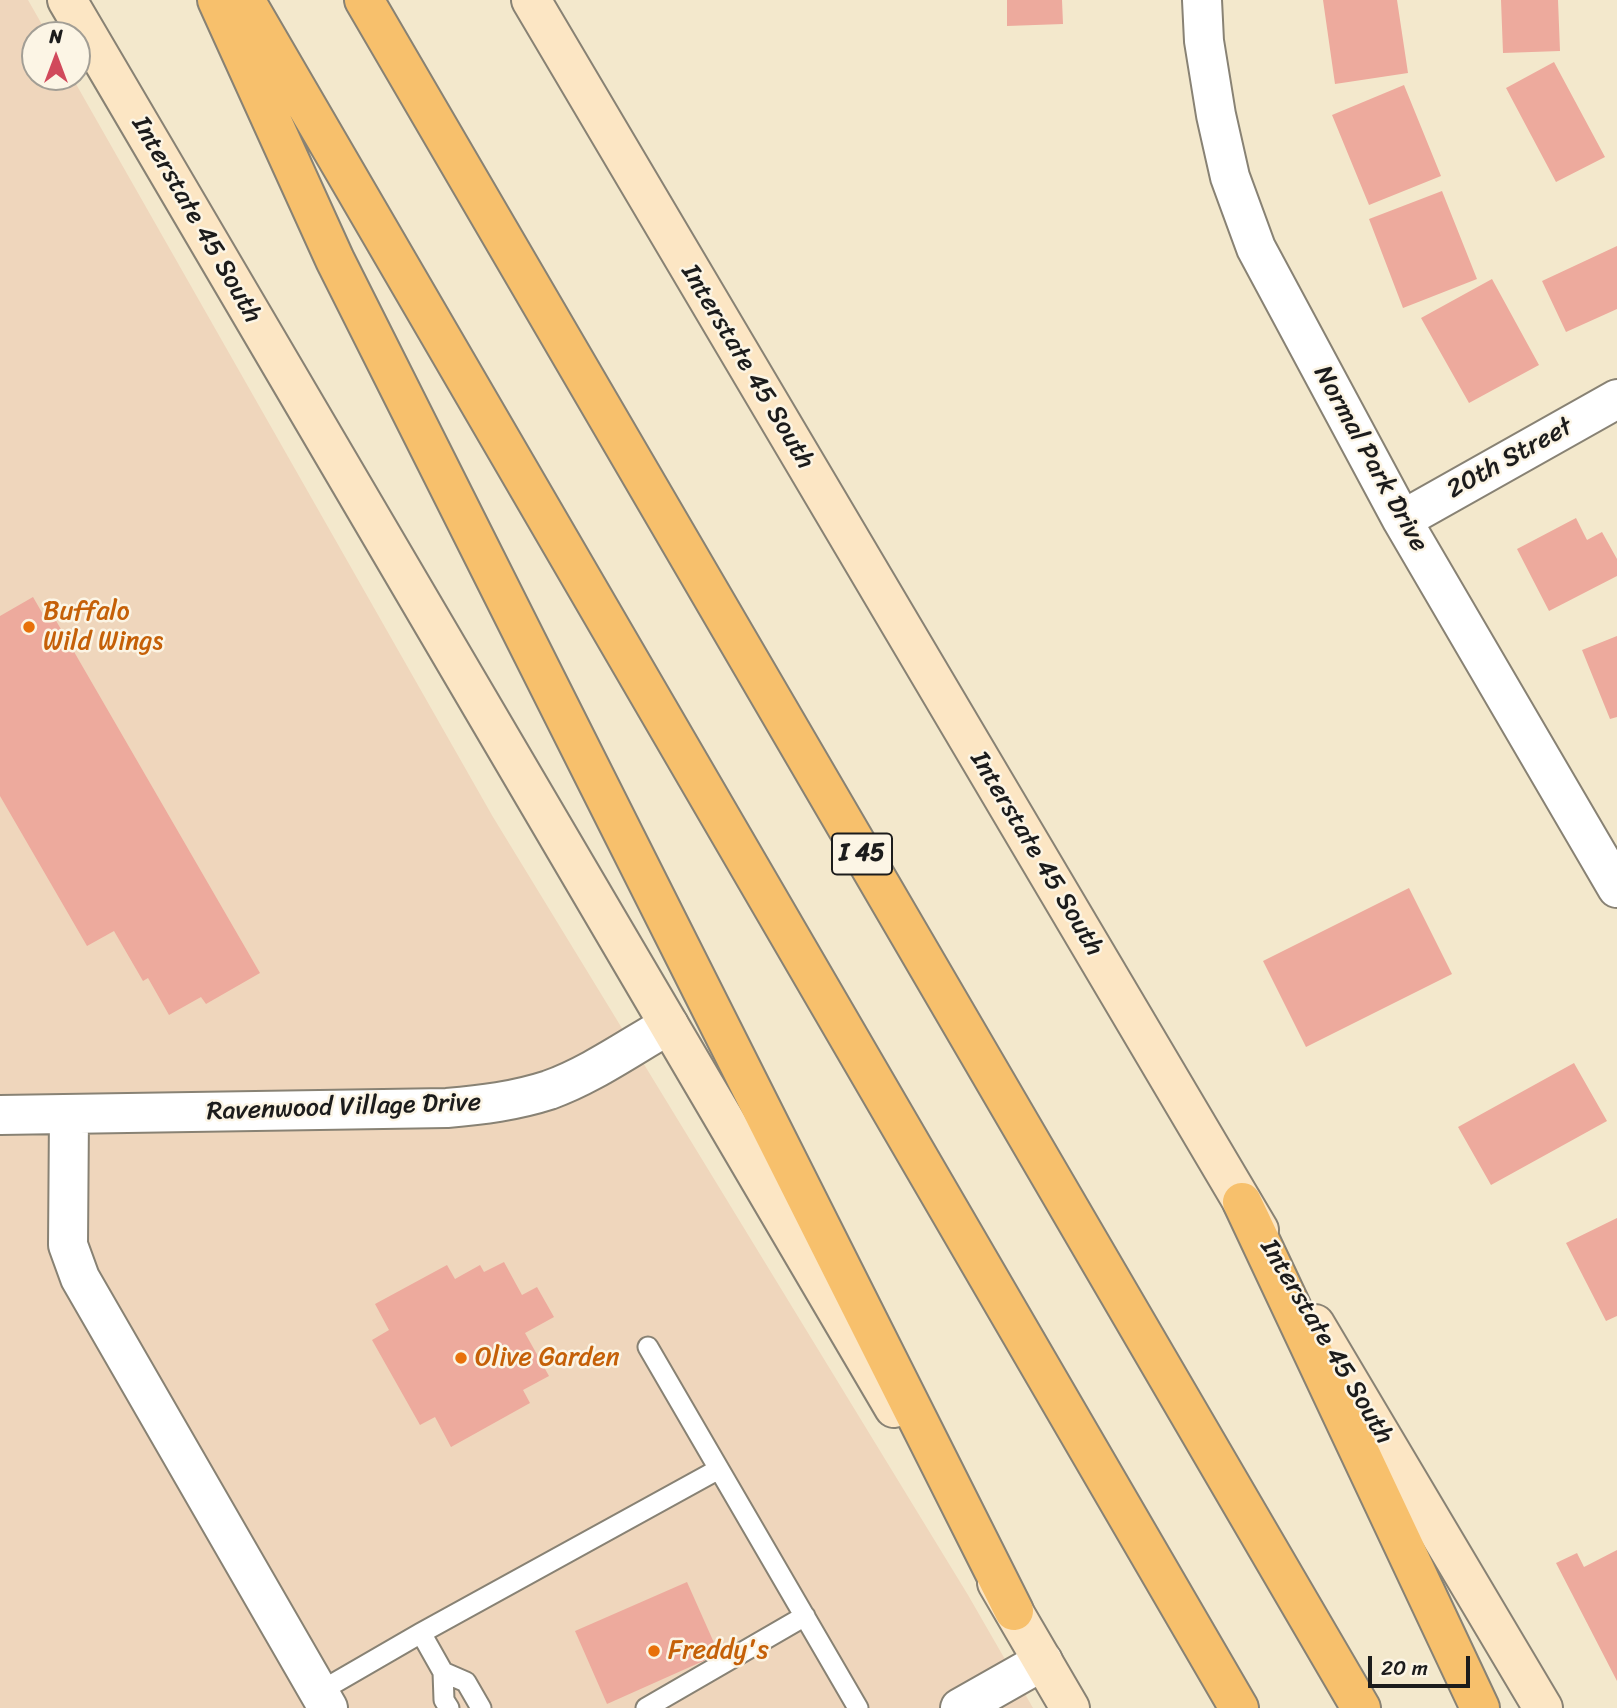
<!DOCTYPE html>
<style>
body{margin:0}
#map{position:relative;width:1617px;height:1708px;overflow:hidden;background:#f3e8cc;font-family:Sriracha,sans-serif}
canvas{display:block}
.north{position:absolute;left:21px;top:21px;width:70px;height:70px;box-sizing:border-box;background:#fcf5e5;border:2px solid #a29e95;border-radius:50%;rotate:0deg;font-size:19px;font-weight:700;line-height:28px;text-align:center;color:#1c1c1c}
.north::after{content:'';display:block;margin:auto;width:24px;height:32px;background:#d1495b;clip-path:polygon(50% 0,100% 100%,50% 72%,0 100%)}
.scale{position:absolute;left:1368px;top:1656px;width:102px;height:32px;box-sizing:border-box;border:4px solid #1c1c1c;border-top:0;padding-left:9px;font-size:21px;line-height:24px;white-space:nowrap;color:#1c1c1c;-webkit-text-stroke:5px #fcf5e5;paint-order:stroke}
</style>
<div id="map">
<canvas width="1617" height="1708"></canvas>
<div class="north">N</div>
<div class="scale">20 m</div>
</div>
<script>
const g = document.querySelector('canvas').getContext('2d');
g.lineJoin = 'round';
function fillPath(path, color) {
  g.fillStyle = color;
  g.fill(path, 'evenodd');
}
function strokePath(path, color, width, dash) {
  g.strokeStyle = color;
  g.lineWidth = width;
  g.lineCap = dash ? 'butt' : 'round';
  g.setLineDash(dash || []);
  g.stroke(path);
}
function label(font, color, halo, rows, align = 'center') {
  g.font = font + ' Sriracha,sans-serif';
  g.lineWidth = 5;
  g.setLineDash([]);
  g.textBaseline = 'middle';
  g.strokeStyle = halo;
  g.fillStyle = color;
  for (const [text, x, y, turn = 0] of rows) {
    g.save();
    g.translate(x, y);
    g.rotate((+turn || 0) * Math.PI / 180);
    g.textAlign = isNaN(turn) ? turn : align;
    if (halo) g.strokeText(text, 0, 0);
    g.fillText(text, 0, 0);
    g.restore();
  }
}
const built = new Path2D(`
 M0 0H28L48 35H35V77H72L493 817 968 1595 1033 1708H0Z`);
const building = new Path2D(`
 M1007 0H1062L1063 24 1007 26Z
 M1323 0H1397L1408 73 1335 84Z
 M1501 0H1558L1560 51 1503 53Z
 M1554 62 1605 157 1556 182 1506 88Z
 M1404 85 1441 176 1369 205 1332 115Z
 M1442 191 1477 279 1403 308 1369 219Z
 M1617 246V309L1566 332 1542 281Z
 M1492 279 1539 365 1469 403 1421 318Z
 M1576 518 1587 540 1602 532 1617 559V576L1549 611 1517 549Z
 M33 597 44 616 51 612 260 973 206 1004 201 997 169 1015 148 978 143 981 114 931 87 946 0 796V616Z
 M1617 636V717L1610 719 1582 650Z
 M1409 888 1452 974 1306 1047 1263 961Z
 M1574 1063 1607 1121 1491 1185 1458 1127Z
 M1617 1218V1316L1606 1321 1566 1243Z
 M504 1262 522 1295 537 1287 554 1317 525 1333 549 1376 523 1390 530 1403 451 1447 435 1417 420 1425 372 1340 389 1330 375 1304 447 1265 455 1279 480 1265 484 1272Z
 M1617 1550V1681L1556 1563 1577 1553 1584 1567Z
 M687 1582 719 1654 607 1704 575 1631Z`);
const service = new Path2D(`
 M648 1347 858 1708
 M421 1633 443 1672 444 1700 449 1708
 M443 1672 466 1682 481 1708
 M319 1692 421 1633 719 1469
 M646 1708 805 1616`);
const minor = new Path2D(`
 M1202 0 1204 41 1216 115 1230 177 1256 248 1402 520 1617 888
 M1402 520 1617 399
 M69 1114 68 1245 80 1278 328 1708
 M0 1115 447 1108C482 1105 515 1101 549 1090 591 1075 630 1047 669 1025
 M960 1708 1043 1661`);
const secondary = new Path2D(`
 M67 0 894 1408
 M531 0 1259 1230
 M1315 1324 1543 1708
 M997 1583 1070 1708`);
const motorway = new Path2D(`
 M217 0 335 260 1014 1611
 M245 0 1239 1708
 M364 0 1361 1708
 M1242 1202 1480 1708`);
const markers = [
 [29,627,7,"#e8710a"],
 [461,1358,7,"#e8710a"],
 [654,1651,7,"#e8710a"]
];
const shields = [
 [862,854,60]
];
const shieldNames = [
 ["I 45",862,854]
];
const streetNames = [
 ["Interstate 45 South",196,220,60],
 ["Interstate 45 South",747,367,59],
 ["Normal Park Drive",1370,459,61],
 ["20th Street",1510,459,-29],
 ["Interstate 45 South",1036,854,59],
 ["Ravenwood Village Drive",344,1108,-2],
 ["Interstate 45 South",1326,1342,59]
];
const foodNames = [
 ["Buffalo",43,612],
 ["Wild Wings",43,642],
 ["Olive Garden",475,1358],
 ["Freddy's",668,1651]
];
fillPath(built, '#efd6bc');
fillPath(building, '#edaa9d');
strokePath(service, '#888274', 23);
strokePath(minor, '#888274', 42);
strokePath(secondary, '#888274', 42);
strokePath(motorway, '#888274', 42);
strokePath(service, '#fff', 19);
strokePath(minor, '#fff', 38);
strokePath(secondary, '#fce6c4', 38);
strokePath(motorway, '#f7c06c', 38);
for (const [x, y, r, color] of markers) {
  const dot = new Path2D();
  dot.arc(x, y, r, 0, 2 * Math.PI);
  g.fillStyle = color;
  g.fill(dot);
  strokePath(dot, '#fcf5e5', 2.5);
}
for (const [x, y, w] of shields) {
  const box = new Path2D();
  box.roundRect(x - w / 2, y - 20.5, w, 41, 5);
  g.fillStyle = '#fcf5e5';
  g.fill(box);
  strokePath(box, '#1c1c1c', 2);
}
label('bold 24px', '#1c1c1c', null, shieldNames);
label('26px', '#1c1c1c', '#fcf5e5', streetNames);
label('26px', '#c56008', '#fcf5e5', foodNames, 'left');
</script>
